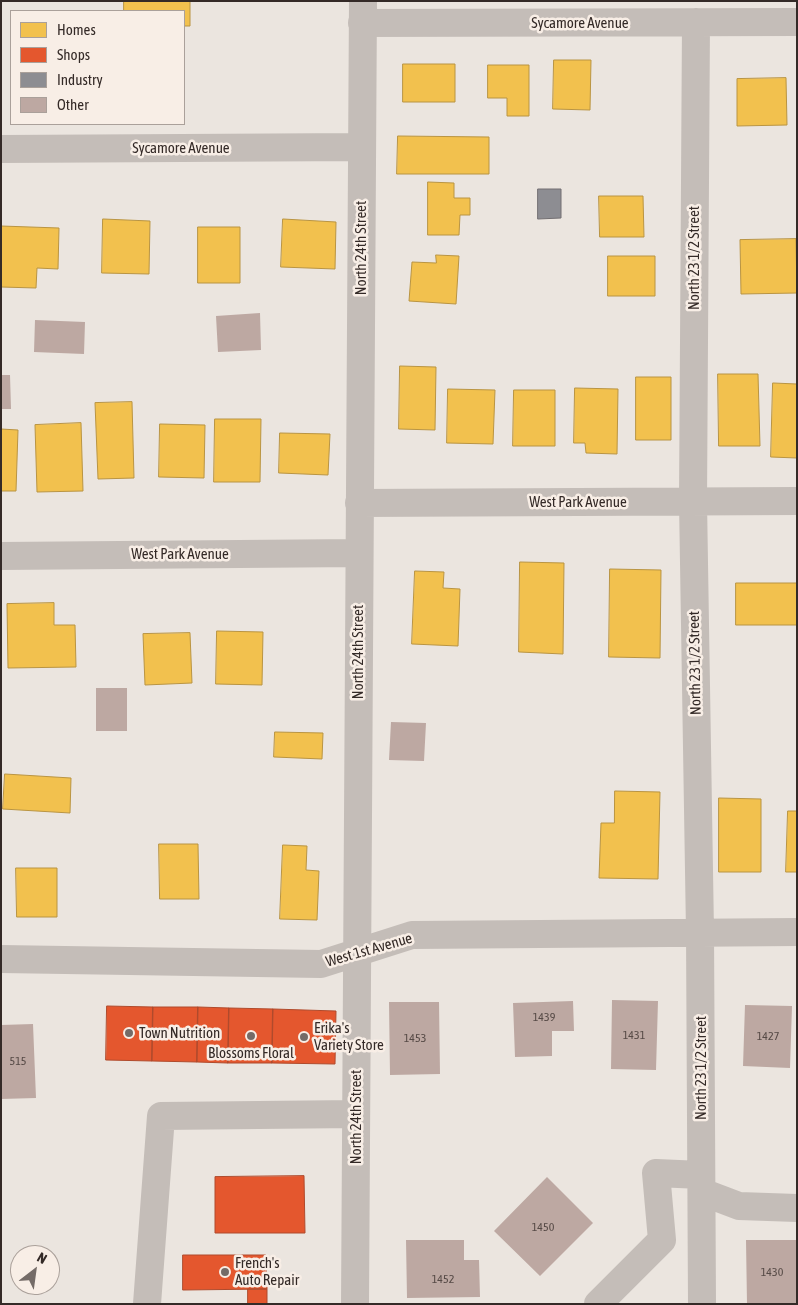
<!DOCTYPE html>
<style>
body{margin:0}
#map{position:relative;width:798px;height:1305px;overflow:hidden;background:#ebe5df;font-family:"Asap Condensed",sans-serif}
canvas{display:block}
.frame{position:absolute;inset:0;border:2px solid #342a27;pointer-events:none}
.legend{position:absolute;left:10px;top:10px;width:175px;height:115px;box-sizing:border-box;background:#f8eee6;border:1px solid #aaa09a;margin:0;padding:6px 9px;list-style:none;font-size:15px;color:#342a27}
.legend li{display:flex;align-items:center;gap:10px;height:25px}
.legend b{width:25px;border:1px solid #aaa09a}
.north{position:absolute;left:10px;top:1245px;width:50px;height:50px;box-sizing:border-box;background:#f8eee6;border:1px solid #aaa09a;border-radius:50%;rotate:30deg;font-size:14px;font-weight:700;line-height:20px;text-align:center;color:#342a27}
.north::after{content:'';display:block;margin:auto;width:18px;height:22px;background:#746b67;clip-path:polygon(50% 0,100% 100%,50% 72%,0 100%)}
</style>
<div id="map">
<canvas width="798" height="1305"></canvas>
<div class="frame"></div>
<ul class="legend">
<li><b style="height:14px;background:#f2c14e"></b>Homes</li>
<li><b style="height:14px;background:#e4572e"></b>Shops</li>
<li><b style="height:14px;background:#8d8d92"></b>Industry</li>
<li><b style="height:14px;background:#bda8a2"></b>Other</li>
</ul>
<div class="north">N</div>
</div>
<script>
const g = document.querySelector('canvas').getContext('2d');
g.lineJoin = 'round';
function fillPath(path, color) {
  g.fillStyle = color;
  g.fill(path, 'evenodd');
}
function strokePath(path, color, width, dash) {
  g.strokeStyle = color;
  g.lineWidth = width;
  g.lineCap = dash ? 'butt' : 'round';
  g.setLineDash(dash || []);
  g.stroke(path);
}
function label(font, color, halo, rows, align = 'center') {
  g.font = font + ' "Asap Condensed",sans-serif';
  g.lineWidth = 5;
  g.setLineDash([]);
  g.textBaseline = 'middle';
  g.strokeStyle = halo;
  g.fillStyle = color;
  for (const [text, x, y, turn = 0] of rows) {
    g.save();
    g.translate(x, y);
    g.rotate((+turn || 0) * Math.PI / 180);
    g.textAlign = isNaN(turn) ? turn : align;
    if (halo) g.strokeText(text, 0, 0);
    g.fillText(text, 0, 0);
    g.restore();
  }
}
const homes = new Path2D(`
 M124 1H190V26H184V11H124Z
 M554 60H591L590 110 553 109Z
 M403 64H455V102H403Z
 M488 65H529V116H507V98H488Z
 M786 78 787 125 737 126V79Z
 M398 136 489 137V174H397Z
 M428 182 454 183V198H470V215H460L459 235H428Z
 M599 196H643L644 237H600Z
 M103 219 150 221 149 274 102 273Z
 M283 219 336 222 335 269 281 267Z
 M1 226 59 228 58 269 37 268 36 288 1 287Z
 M198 227H240V283H198Z
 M796 239 797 293 741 294 740 240Z
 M436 255 459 256 456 304 409 301 412 262 436 263Z
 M608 256H655V296H608Z
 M400 366 436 367 435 430 399 429Z
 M718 374H758L760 446H719Z
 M636 377H671V440H636Z
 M773 383 797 384V458L771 457Z
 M575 388 618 389 617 454 586 453 585 443H574Z
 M448 389 495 390 493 444 447 443Z
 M514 390H555V446H513Z
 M132 402 134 478 98 479 95 403Z
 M215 419H261L260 482H214Z
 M81 423 83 491 37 492 35 425Z
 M160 424 205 425 204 478 159 477Z
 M1 429 18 430 16 491H1Z
 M280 433 330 434 328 475 279 473Z
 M520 562 564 563 563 654 519 652Z
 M610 569 661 570 660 658 609 657Z
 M415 571 444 572 443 588 460 589 458 646 412 644Z
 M736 583H797V625H736Z
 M54 603V625H75L76 667 8 668 7 604Z
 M217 631 263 632 262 685 216 684Z
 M190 633 192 683 145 685 143 634Z
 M275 732 323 733 322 759 274 757Z
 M5 774 71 778 70 813 3 809Z
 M615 791 660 792 658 879 599 878 601 823H614Z
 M719 798 761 799V872H719Z
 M788 811H797V872H786Z
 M159 844H198L199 899H160Z
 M283 845 307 846 306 870 319 871 317 920 280 919Z
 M16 868H57V917H17Z`);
const shops = new Path2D(`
 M107 1006 153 1007 152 1061 106 1060Z
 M153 1007H198L197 1062 152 1061Z
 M198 1007 229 1008 228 1063 197 1062Z
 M229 1008 273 1009 272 1063H228Z
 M273 1009 336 1011 335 1064 272 1063Z
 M304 1176 305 1233H215V1177Z
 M183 1255H266L267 1289 183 1290Z
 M248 1289H267V1304H248Z`);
const industry = new Path2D(`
 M538 189H561V218L538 219Z`);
const building = new Path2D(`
 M260 313 261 350 218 352 216 316Z
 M35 320 85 322 84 354 34 352Z
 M1 375H10L11 409H1Z
 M96 688H127V731H96Z
 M391 722 426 723 424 761 389 760Z
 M612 1000 658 1001 656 1070 611 1069Z
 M573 1001 574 1031H552V1056L515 1057 513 1003Z
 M389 1002H439L440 1074 390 1075Z
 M745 1005 792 1006 790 1068 743 1066Z
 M33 1024 36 1098 1 1099V1025Z
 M547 1177 593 1223 540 1276 494 1231Z
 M406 1240H464V1260H479L480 1297 407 1298Z
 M746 1240H797V1304H747Z`);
const minor = new Path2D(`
 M696 22 693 501 700 932 702 1304
 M362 23 797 22
 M1 149 361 147
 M359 503 797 501
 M1 556 358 553
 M1 959 321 964 412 935 797 932
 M702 1192 739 1206 797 1208
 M147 1304 161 1116 356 1114
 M355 1304 363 1
 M598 1304 662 1240 656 1173 701 1175`);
const markers = [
 [129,1033,5,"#746b67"],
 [251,1036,5,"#746b67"],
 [304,1037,5,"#746b67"],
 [225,1272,5,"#746b67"]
];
const numberNames = [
 ["1439",544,1017],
 ["1431",634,1035],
 ["1427",768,1036],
 ["1453",415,1038],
 ["515",18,1061],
 ["1450",543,1227],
 ["1430",772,1272],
 ["1452",443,1279]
];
const streetNames = [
 ["Sycamore Avenue",580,23],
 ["Sycamore Avenue",181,148],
 ["North 24th Street",361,248,-90],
 ["North 23 1/2 Street",694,258,-90],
 ["West Park Avenue",578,502],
 ["West Park Avenue",180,554],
 ["North 24th Street",358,652,-90],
 ["North 23 1/2 Street",695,663,-91],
 ["West 1st Avenue",369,950,-16],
 ["North 23 1/2 Street",701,1068,-90],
 ["North 24th Street",356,1117,-90]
];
const poiNames = [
 ["Erika's",314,1028],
 ["Variety Store",314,1045],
 ["Town Nutrition",139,1033],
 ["Blossoms Floral",251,1053,"center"],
 ["French's",235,1263],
 ["Auto Repair",235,1280]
];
fillPath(homes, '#f2c14e');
strokePath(homes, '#b99442', 1);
fillPath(shops, '#e4572e');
strokePath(shops, '#af4a2c', 1);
fillPath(industry, '#8d8d92');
strokePath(industry, '#726f72', 1);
fillPath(building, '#bda8a2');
strokePath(minor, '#c4bdb8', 28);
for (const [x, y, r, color] of markers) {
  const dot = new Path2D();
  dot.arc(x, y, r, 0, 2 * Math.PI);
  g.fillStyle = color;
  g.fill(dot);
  strokePath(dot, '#f8eee6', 2);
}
label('12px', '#564a46', null, numberNames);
label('15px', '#342a27', '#f8eee6', streetNames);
label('15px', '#342a27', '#f8eee6', poiNames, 'left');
</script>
